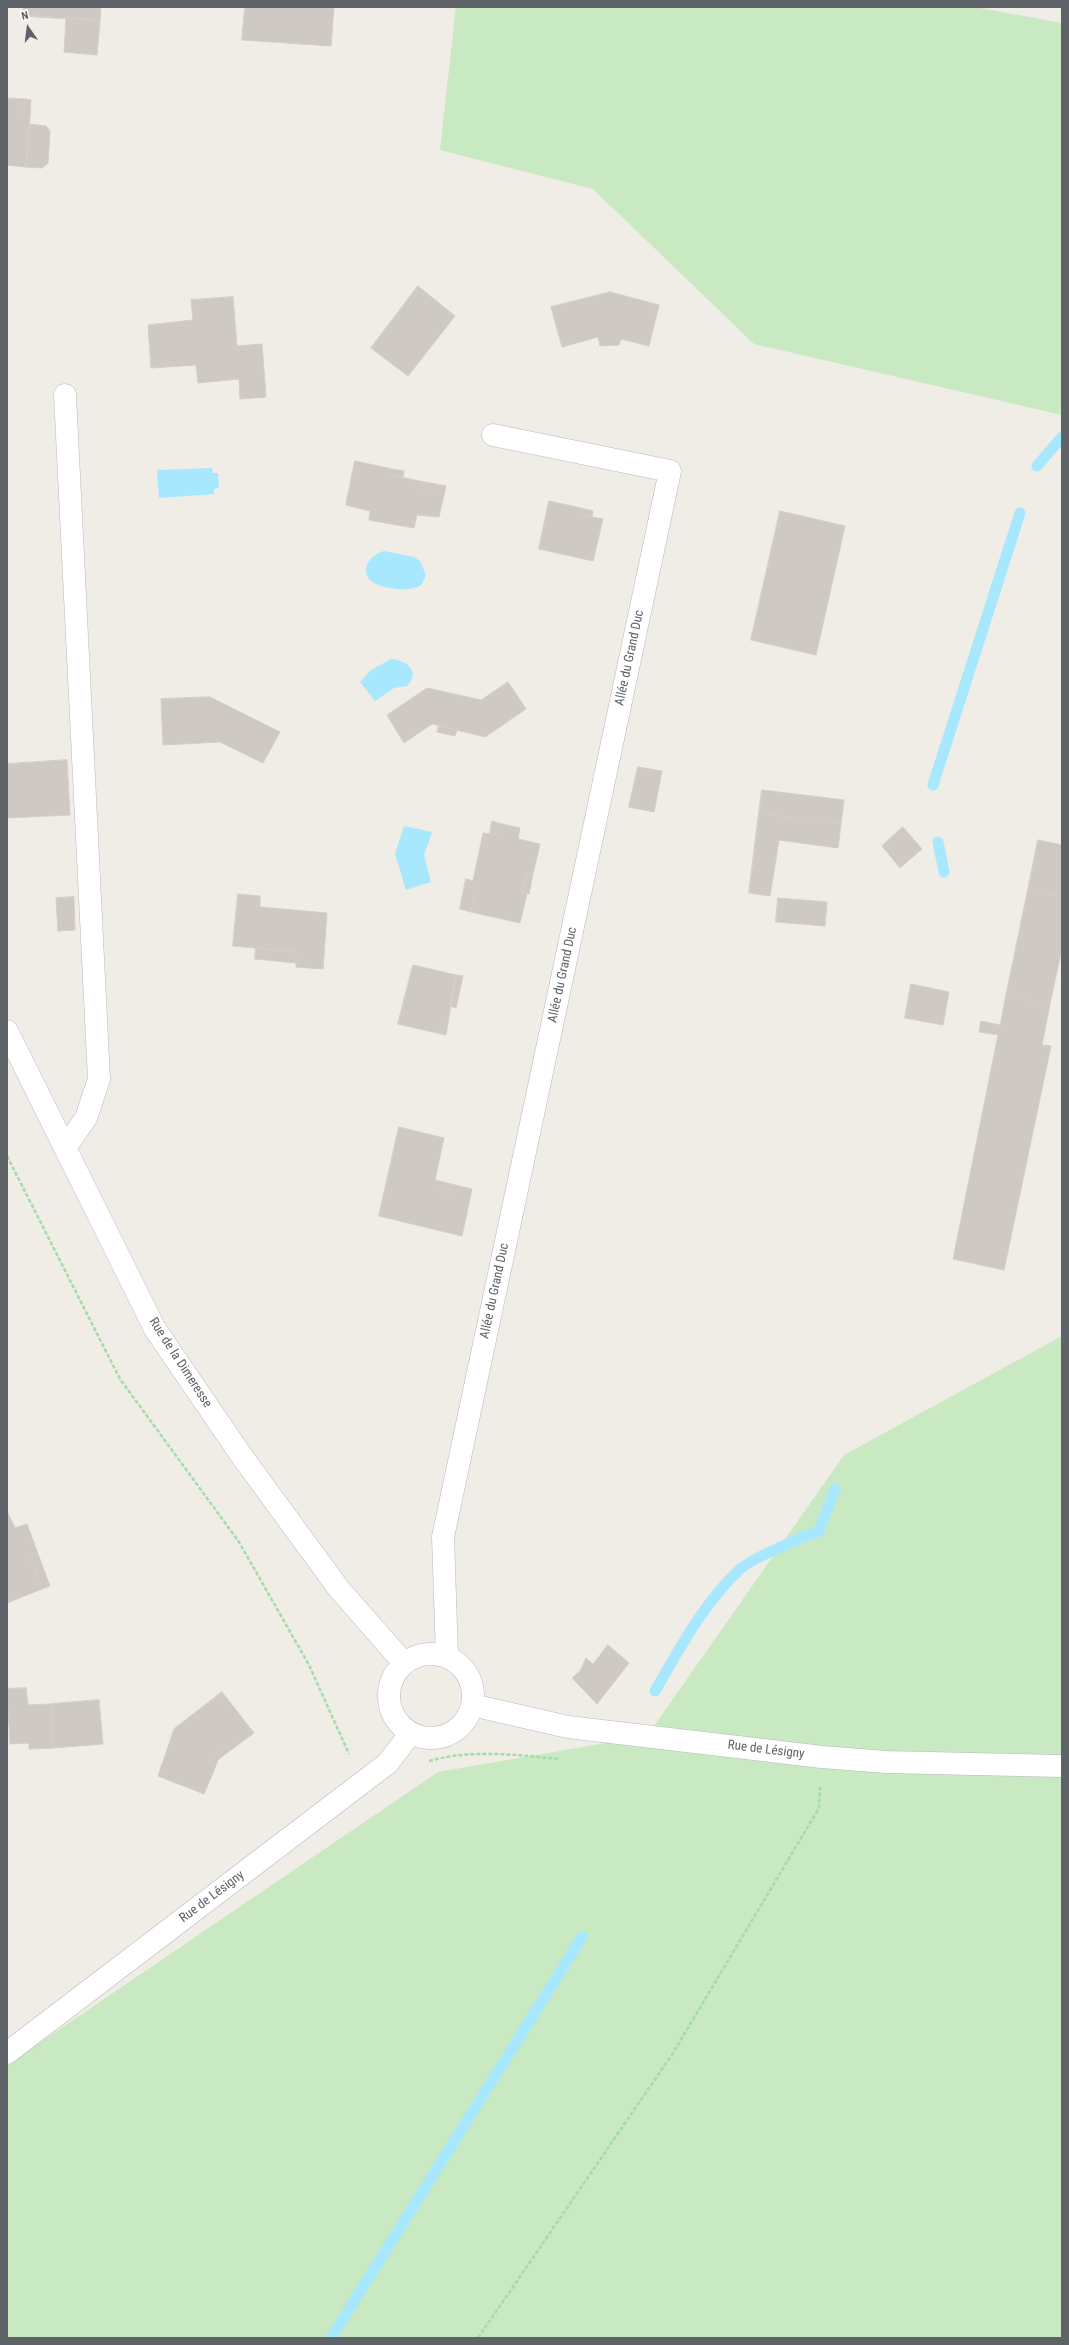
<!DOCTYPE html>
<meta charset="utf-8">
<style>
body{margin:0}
#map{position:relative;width:1069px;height:2345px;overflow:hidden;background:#f0ece6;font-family:"Roboto Condensed",sans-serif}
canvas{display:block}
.frame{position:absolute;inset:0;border:8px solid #5d6367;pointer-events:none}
.north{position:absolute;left:8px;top:8px;width:40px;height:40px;-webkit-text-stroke:3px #fff;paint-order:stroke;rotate:346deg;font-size:11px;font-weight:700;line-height:16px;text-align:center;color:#5d6367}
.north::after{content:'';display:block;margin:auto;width:14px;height:18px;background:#5d6367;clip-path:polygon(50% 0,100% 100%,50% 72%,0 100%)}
</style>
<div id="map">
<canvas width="1069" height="2345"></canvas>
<div class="frame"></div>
<div class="north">N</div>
</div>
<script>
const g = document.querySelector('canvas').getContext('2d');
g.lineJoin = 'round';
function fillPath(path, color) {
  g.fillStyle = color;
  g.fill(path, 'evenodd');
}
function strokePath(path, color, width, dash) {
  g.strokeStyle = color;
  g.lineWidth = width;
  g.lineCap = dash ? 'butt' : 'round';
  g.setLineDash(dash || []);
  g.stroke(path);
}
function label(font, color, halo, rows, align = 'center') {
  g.font = font + ' "Roboto Condensed",sans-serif';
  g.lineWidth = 3;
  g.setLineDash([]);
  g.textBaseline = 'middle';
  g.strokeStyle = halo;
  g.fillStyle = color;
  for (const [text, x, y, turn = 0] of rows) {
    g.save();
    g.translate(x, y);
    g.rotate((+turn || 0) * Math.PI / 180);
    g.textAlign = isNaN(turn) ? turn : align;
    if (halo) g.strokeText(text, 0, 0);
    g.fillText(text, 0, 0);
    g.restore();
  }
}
const green = new Path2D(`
 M456 7H974L1062 23V415L754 344 593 189 440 150Z
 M1062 1336V2338H7V2065L438 1772 647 1736 844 1455Z`);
const water = new Path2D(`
 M212 468 213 473H218L219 488 214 489V494L159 498 157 470Z
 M384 551 414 557 420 561 426 575 422 584C413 593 385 589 374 583 358 572 369 555 384 551Z
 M391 659C407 660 421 672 407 686L394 688 375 701 360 682 371 670Z
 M404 826 432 832 424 855 431 882 406 890 395 854Z`);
const stream = new Path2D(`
 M1037 466 1062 437
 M933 785 1020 513
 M938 842 944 872
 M655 1691C680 1648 703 1604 740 1569 753 1558 802 1537 819 1531L835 1489
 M331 2338 582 1937`);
const building = new Path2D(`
 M24 7H101L100 20 23 15Z
 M245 7H334L331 46 242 40Z
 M23 16 100 20 97 55 64 52 66 19Z
 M7 98 25 99 24 117H30L26 167 7 165Z
 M25 99 31 100 30 117H24Z
 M29 124 46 126 50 131 48 163 42 168 26 167Z
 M418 286 455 316 408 376 371 348Z
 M610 292 659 305 649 346 621 339 619 345 600 346 598 337 562 347 551 307Z
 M233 297 237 346 262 344 266 397 240 399 239 379 198 383 196 365 151 368 148 325 193 320 191 300Z
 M355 461 392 469 390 475 425 482 423 491 444 495 439 517 417 515 414 528 369 520 370 511 346 505Z
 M392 469 404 471 403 477 390 475Z
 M425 482 446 486 444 495 423 491Z
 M549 501 581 508 580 515 603 519 593 561 539 549Z
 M581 508 593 511 592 517 580 515Z
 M780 511 845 526 816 655 751 640Z
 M508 682 526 709 485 737 432 724 404 743 387 715 427 688 481 700Z
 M210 697 280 732 263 763 220 742 163 745 161 699Z
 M439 726 457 730 455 736 437 732Z
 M67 760 70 815 7 818V764Z
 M638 767 662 771 654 812 629 807Z
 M762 790 844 800 841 824 759 813Z
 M759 813 841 824 838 848 779 840 770 896 749 893Z
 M492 821 502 824 500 835 490 833Z
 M502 824 520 828 518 839 540 844 533 874 527 873 523 893H527L520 923 471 912 477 882 473 881 483 833 500 835Z
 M903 827 922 849 900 868 882 846Z
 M1038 840 1062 845V897L1028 890Z
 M527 873 533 874 529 894 523 893Z
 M466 879 477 882 471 912 460 909Z
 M1028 890 1062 897V948L1050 1004 1006 996Z
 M238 894 260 896V907L327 913 323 969 296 967V952L233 946Z
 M74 897 75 930 58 931 56 898Z
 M778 898 827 902 825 926 776 922Z
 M256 948 296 952V963L255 959Z
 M413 965 456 975 446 1035 398 1024Z
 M456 975 463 976 456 1008 450 1006Z
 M911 984 949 992 943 1025 905 1018Z
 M1006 996 1050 1004 1042 1045 1051 1046 1004 1270 953 1259 998 1035 979 1032 981 1021 1000 1025Z
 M399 1127 444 1138 433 1189 449 1193 451 1184 472 1189 462 1236 379 1216Z
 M435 1180 451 1184 449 1193 433 1189Z
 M7 1511 15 1528 27 1524 38 1554 30 1556 42 1589 7 1603Z
 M38 1554 50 1586 42 1589 30 1556Z
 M608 1645 629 1663 597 1704 572 1678 580 1671 586 1658 593 1664Z
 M26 1688 28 1705 51 1704 53 1748 29 1749V1743L10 1744 7 1689Z
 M222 1692 254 1733 224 1755 221 1751 213 1757 210 1765 215 1768 204 1794 158 1776 174 1729Z
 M99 1700 103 1744 53 1748 51 1704Z
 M221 1751 224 1755 218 1760 215 1768 210 1765 213 1757Z`);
const path = new Path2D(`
 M7 1156 120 1379 239 1542 309 1665 349 1754
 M429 1761C471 1749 517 1755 560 1759
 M478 2338 673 2053 819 1808 820 1787`);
const minor = new Path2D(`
 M65 395 99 1079 86 1118 65 1148
 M7 1031 155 1329 241 1455 339 1589 404 1663
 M389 1696a42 42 0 1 1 84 0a42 42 0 1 1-84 0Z
 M447 1657 443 1537 670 471 493 435
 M472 1705 568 1727 822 1757 886 1762 1062 1766
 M7 2053 388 1763 410 1734`);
const streetNames = [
 ["Allée du Grand Duc",630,658,-78],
 ["Allée du Grand Duc",563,975,-78],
 ["Allée du Grand Duc",495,1291,-78],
 ["Rue de la Dimeresse",180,1363,57],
 ["Rue de Lésigny",766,1750,7],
 ["Rue de Lésigny",212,1897,-37]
];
fillPath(green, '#c8e9c1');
fillPath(water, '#a7e8ff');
strokePath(stream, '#a7e8ff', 11);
fillPath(building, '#cec9c4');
strokePath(building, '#d6cdc3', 1);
strokePath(minor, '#b6babd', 23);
strokePath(path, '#a3dca8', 2.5, [4, 2]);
strokePath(minor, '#fff', 22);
label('13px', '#5d6367', '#fff', streetNames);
</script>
